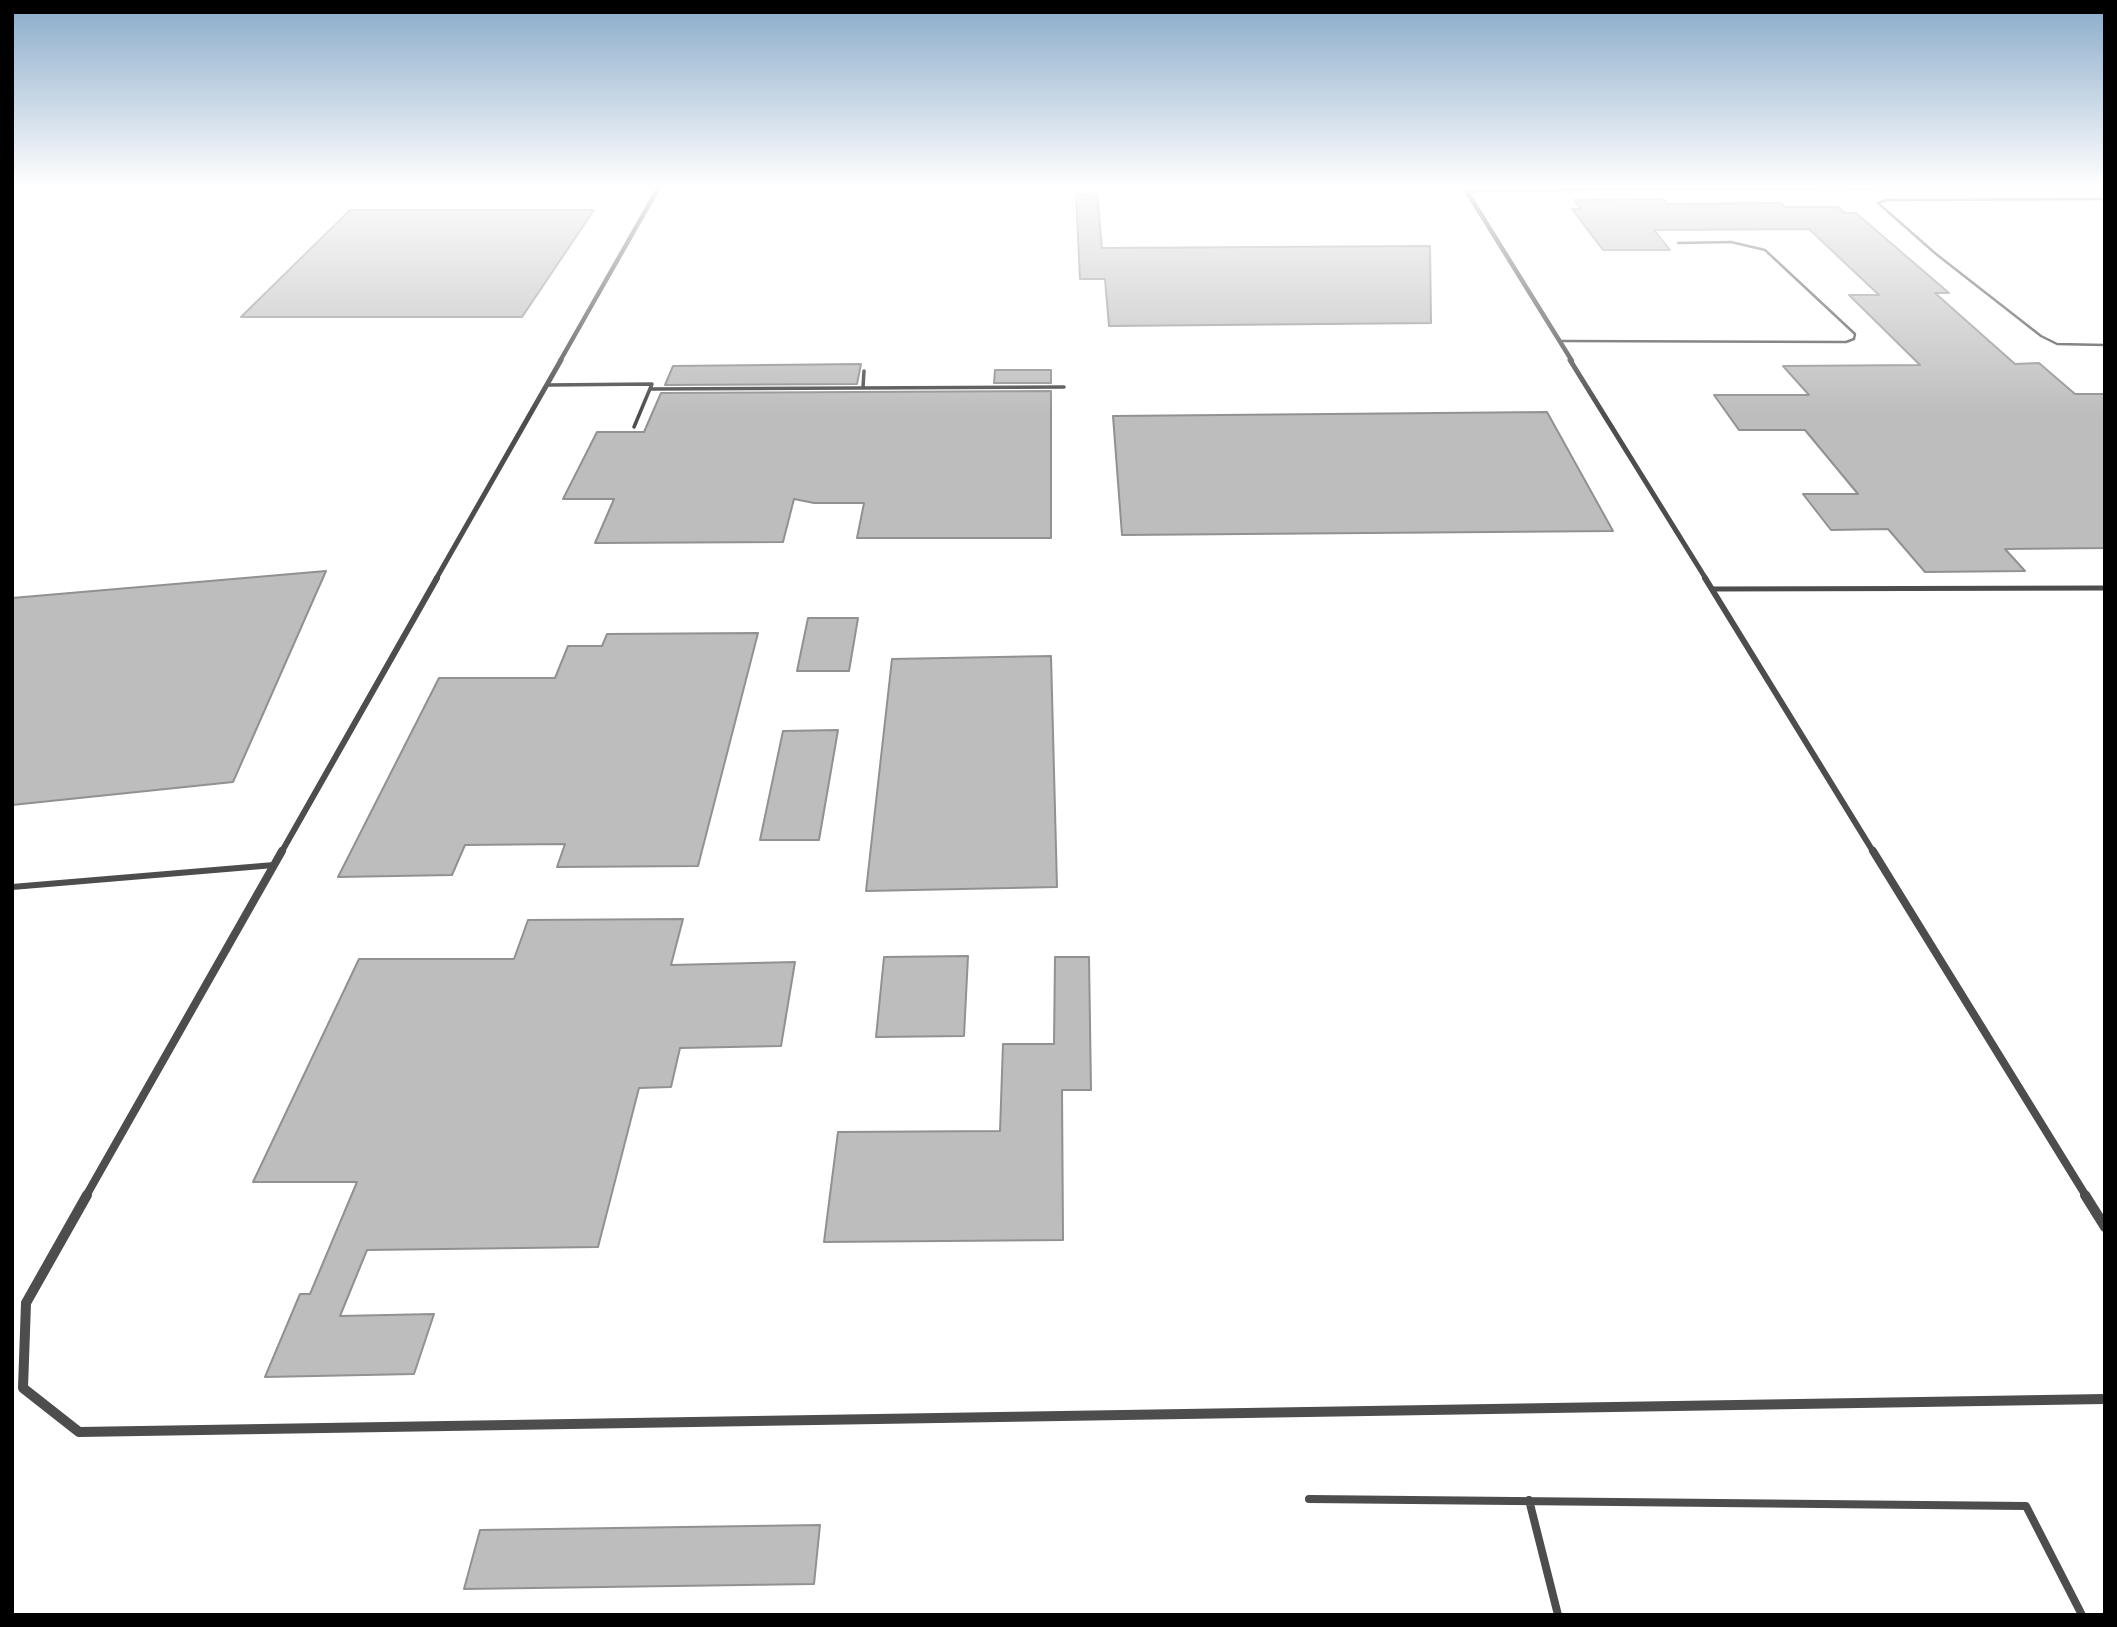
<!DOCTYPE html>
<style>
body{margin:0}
#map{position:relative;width:2117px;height:1627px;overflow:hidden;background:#fff;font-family:"Fira Sans",sans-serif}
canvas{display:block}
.frame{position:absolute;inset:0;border:14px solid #000;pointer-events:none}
</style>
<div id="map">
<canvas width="2117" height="1627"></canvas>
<div class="frame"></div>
</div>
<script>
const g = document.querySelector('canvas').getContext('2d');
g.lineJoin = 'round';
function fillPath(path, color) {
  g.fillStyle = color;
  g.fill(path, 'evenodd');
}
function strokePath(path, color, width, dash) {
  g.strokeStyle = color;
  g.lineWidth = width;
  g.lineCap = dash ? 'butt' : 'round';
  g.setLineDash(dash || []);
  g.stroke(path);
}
const building = new Path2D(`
 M1097 193 1102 248 1430 246 1431 323 1109 326 1105 279H1080L1076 194Z
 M1664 199 1667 204 1781 203 1785 207H1838L1845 213H1856L1949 293H1935L2015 364 2039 363 2075 394H2105V548L2005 549 2025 571 1925 572 1888 529 1831 530 1803 494H1858L1805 430H1739L1714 395H1809L1783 366 1920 365 1849 295H1879L1809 229 1654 230 1670 250H1603L1572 209H1581L1574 200Z
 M350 210H594L522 317H241Z
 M861 364 857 384 665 385 673 366Z
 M995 370H1051V383H994Z
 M1051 391V538H857L864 503H814L794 499 783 542 595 543 614 499H563L597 432H644L661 393Z
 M1547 412 1613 531 1122 535 1113 416Z
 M326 571 233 782 12 805V598Z
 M808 618H858L849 671H797Z
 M758 633 698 866 557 867 565 844 465 845 452 875 338 877 439 678H555L568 646H602L607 634Z
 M1051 656 1057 887 866 891 892 659Z
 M838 730 819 840H760L783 731Z
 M683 919 671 965 795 962 781 1046 680 1048 671 1087 639 1088 598 1247 367 1250 340 1316 434 1314 414 1374 265 1377 300 1294H310L357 1182H253L359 959H514L528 920Z
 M968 956 964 1036 876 1037 884 957Z
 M1055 957H1089L1091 1090H1062L1063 1240 824 1242 838 1132 1000 1131 1003 1044H1054Z
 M820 1525 814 1584 464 1589 480 1530Z`);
const serviceFar4 = new Path2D(`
 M1560 187 1562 190 2094 187
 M1467 191 1562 190
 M2105 199 1886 200 1878 203 1936 254 2041 336 2057 344 2105 345
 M1562 341 1846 342 1854 339 1855 334 1765 250 1731 242 1678 243`);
const serviceFar3 = new Path2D(`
 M547 385 652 384 634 427
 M863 387 864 371
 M650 389 1064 387`);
const serviceFar2 = new Path2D(`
 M1712 589 2105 588`);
const serviceFar1 = new Path2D(`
 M12 887 274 865`);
const service = new Path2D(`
 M1309 1499 2026 1506 2082 1615
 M1529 1500 1558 1615`);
const minorFar4 = new Path2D(`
 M1464 187 1572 361
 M560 361 659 187`);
const minorFar3 = new Path2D(`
 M1570 360 1706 579
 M436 579 561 360`);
const minorFar2 = new Path2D(`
 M1705 578 1874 853
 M281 853 437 578`);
const minorFar1 = new Path2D(`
 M1873 851 2086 1196
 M86 1196 282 851`);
const minor = new Path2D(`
 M87 1195 26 1303 23 1388 79 1432 2105 1399
 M2085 1195 2105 1227`);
fillPath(building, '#bdbdbd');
strokePath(building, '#919191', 2);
strokePath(serviceFar4, '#4d4d4d', 2.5);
strokePath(serviceFar3, '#4d4d4d', 3.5);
strokePath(serviceFar2, '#4d4d4d', 5);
strokePath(serviceFar1, '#4d4d4d', 6);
strokePath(service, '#4d4d4d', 8);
strokePath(minorFar4, '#4d4d4d', 4.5);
strokePath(minorFar3, '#4d4d4d', 5);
strokePath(minorFar2, '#4d4d4d', 6);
strokePath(minorFar1, '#4d4d4d', 8);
strokePath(minor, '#4d4d4d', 10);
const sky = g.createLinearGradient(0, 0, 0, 415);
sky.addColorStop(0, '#89aac9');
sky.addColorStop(0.45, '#fff');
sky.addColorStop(1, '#ffffff00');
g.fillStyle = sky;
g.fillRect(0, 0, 2117, 415);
</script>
